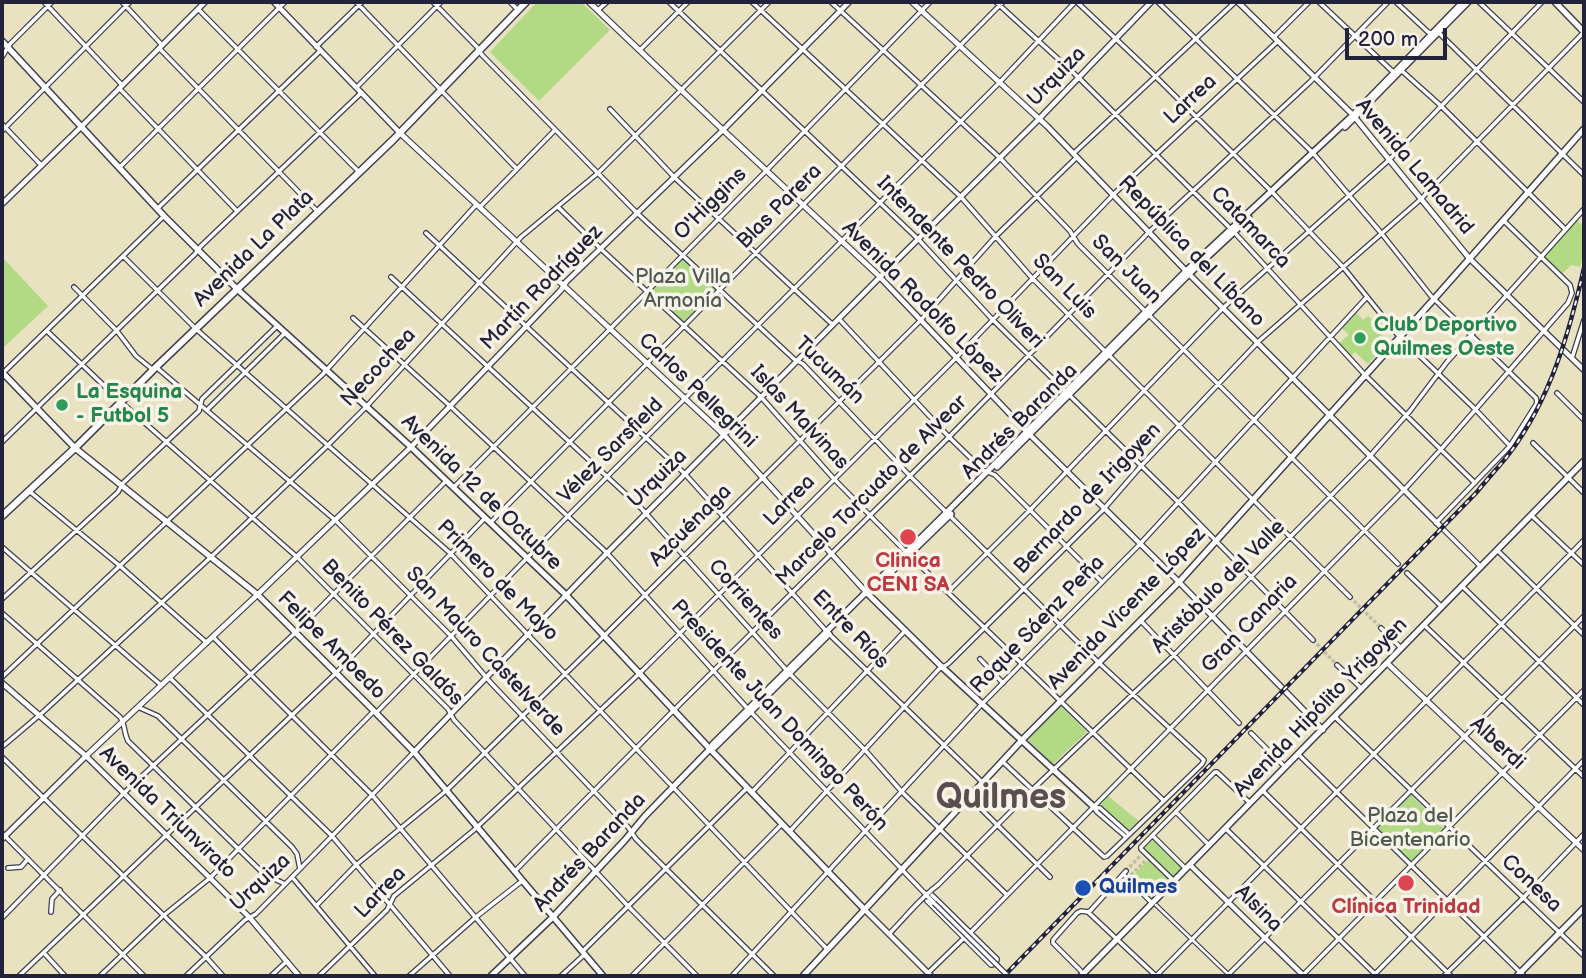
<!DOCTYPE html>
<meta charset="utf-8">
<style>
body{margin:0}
#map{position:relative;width:1586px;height:978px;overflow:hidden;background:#e8e2c1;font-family:"Balsamiq Sans",sans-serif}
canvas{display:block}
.frame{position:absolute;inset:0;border:4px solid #22223b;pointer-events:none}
.scale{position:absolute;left:1345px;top:28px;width:102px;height:32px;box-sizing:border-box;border:4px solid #22223b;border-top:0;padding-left:9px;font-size:21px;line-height:24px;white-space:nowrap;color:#22223b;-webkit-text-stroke:5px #f7f3e8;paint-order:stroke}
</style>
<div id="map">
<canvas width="1586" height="978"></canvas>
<div class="frame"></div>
<div class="scale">200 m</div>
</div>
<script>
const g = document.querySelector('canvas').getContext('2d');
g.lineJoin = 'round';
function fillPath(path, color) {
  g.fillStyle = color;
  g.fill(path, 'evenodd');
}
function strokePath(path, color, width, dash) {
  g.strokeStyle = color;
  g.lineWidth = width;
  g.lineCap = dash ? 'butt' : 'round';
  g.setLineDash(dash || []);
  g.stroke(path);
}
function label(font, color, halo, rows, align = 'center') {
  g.font = font + ' "Balsamiq Sans",sans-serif';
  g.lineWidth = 7;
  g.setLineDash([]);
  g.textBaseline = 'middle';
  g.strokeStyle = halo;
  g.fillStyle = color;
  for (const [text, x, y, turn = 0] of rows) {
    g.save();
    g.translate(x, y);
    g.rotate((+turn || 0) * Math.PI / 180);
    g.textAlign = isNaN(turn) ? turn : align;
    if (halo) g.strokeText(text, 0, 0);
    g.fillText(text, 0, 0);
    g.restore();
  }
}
const green = new Path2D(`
 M537 2H581L610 30 539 101 490 52Z
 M1577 220 1584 228V253L1580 267 1571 265 1562 274 1543 256Z
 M683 255 720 290 684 326 647 291Z
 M2 257 48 306 2 349Z
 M1356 312 1363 320 1368 316 1371 319 1376 315 1388 329 1382 336 1388 342 1368 364 1355 352 1351 356 1338 344 1349 335 1342 328Z
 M1060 705 1087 732 1053 764 1027 739Z
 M1410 794 1444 828 1410 863 1375 830Z
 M1108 796 1139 821 1126 832 1098 808Z
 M1151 838 1182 867 1173 877 1142 848Z
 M1149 859 1170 880 1152 900 1130 879Z`);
const minorTunnel = new Path2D(`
 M1350 597 1381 628
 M1313 640 1337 665
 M1126 871 1140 856
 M1131 875 1145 861`);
const pedestrian = new Path2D(`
 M1156 905 1230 976`);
const minor = new Path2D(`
 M44 2 122 85
 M122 2 162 45
 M356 2 516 168
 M433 2 477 47 482 55 637 213 794 359 803 364 910 476 949 515 1098 662 1204 760 1202 764 1107 856 1104 857 1002 761
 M510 2 518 10
 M669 2 918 239 992 319 1178 502 1313 640
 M752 2 961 197 1032 278 1350 597
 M831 2 1000 158 1070 231 1078 244 1398 564
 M996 2 1079 78 1234 232 1365 375 1475 483
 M1077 2 1155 76 1274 194 1343 267 1397 334 1475 409 1510 446
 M1158 2 1313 153 1382 234 1431 296 1536 398 1537 403 1510 446 1436 523
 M1319 2 1391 70 1394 72
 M1396 2 1428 32 1431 33
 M1479 2 1584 102
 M198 9 359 172
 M598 10 607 2
 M1439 33 1584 175
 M1274 37 1309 2
 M316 47 362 2
 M159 48 318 212
 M640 50 688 2
 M2 57 10 44 52 2
 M1402 71 1440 105 1565 229
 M357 87 441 2
 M119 88 237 211
 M610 109 675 178 833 325
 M2 124 41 165
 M2 131 130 2
 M1073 154 1235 2
 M119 168 285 2
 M480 207 555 130
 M558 207 601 249 761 397 834 479 906 552 1164 801
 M157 209 320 51
 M426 233 685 474 829 634 982 782
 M123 256 196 329 450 553 827 949
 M391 277 642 509 790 674 865 750 902 792 1007 895
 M74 287 117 331 136 356 152 369
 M353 318 450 406 607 553 748 709 934 903
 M839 319 949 437 983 470 995 475 1102 582
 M47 331 121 402 297 557 448 709 454 720 628 906 697 976
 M1572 358 1584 320
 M156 367 335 520 451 636 491 683 628 827 636 839 774 976
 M3 373 164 216
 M1557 393 1584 420
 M207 410 285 333
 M2 442 195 254 201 246 361 93
 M1533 443 1584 493
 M454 487 766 171 930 2
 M29 491 120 566 207 643
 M1531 515 1584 565
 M490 523 1003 2
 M1442 528 1481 567
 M2 547 161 685
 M1497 550 1584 635
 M1407 573 1442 607
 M1462 586 1584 705
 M948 592 1030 510 1223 308 1389 160 1542 2
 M2 599 118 492 123 483 199 411 202 399 277 326
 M2 613 120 717C125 724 124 733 128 741L264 874 285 884
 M1140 620 1239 723
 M1424 625 1584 777
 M1381 628 1401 648
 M213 637 372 795 525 976
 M980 659 1003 683
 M1337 665 1362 689
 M2 677 322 375 476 205
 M170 678 332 836 450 976
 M138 707 158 716 292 847 297 854 300 869
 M376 713 567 517 999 83 1075 2
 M1335 717 1584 956
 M1251 733 1285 767
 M2 747 42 713 211 557 328 445 366 407 521 237 598 173 769 2
 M1298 754 1524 976
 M2 757 206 957 223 976
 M1263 791 1451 976
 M752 792 905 631
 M969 797 1050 877
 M1094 807 1100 808 1129 834
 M1094 807 1097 812 1126 837
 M1176 812 1209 845
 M1225 828 1377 976
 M790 831 939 669 948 664 1102 511 1141 466 1260 340 1421 199 1584 32
 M2 833 144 976
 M1153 836 1186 869
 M8 868 21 867 28 859
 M515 871 670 714 949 437 1149 232 1310 82 1388 2
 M1124 875 1152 903
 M292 877 375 976
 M1174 881 1141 849V847L1215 772H1217L1250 803
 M927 901 991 965 996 964 997 959 932 895
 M317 905 356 865 447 790 608 632 920 321 996 236 1077 157
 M51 912 52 899 60 890
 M1088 912 1156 976
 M2 918 124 793 295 633 446 481
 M971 932 1404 490 1443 447 1568 303 1572 293 1570 285 1503 220
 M889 934C905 918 920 898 938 885L1032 790 1174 655 1370 456 1410 411 1447 362 1584 209
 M583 951 747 788
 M44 953 65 976
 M928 973 964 938
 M1083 974 1080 970 1053 943V940L1077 913 1081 911 1088 912 1091 910 1126 871
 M1303 975 1584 690
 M19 976 334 675 485 518
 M100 976 163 916 210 878 374 711
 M186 976 245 920 256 914 414 752
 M271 976 287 961
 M319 976 387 910 394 896 474 830 644 669 956 358 1117 191 1278 41
 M409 976 476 917 522 881
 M561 976 585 954
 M632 976 782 824
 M732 976 982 704 1140 544 1367 297
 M1156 976 1584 540
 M1227 976 1584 616
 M1373 976 1584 760
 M1444 976 1523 898 1584 834`);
const tertiary = new Path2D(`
 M274 2 400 133 724 435 866 592
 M589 2 723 130 877 274 1027 432 1179 582 1323 730
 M912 2 1047 126 1189 274 1442 528
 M1238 2 1353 115 1469 258 1584 370
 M2 204 81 127 205 2
 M1387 663 1584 850
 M2 683 86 756 210 878 250 918 299 976
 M414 752 607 553 880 277 1039 119 1151 2
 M2 839 86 756 255 597 411 447 561 290 566 282 723 130 849 2
 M1190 865 1304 976
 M865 910 931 976`);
const secondary = new Path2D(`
 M1555 2 1584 32
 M2 41 164 216 237 289 411 447 566 595 710 749 865 910
 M1345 127 1468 2
 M2 372 75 448 258 595 376 713 414 752 603 976
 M997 467 1189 274 1249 218
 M885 578 951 514
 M866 592 942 667 1094 807
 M711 749 715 747 829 634
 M491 976 553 917 625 840 645 816 710 749 713 744 946 513 1186 271 1353 115 1463 2
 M803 976 1022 740 1179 582 1434 299 1584 129
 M1081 976 1584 461
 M1517 976 1584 908`);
const primary = new Path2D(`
 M2 516 75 448 156 367 393 140 526 2`);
const rail = new Path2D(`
 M1004 976 1477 492C1487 479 1499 467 1509 454 1550 400 1569 334 1584 268`);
const minorBridge = new Path2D(`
 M934 903 1008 976`);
const markers = [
 [1360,338,7,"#2e9e5b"],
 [62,405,7,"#2e9e5b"],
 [908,537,9,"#e0444e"],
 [1406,883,9,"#e0444e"],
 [1083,888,9,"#1a4fb4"]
];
const streetNames = [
 ["Urquiza",1057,77,-46],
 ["Larrea",1191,100,-43],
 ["Avenida Lamadrid",1414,167,50],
 ["O'Higgins",711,204,-45],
 ["Blas Parera",780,207,-45],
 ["Catamarca",1250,228,46],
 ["Avenida La Plata",254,249,-44],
 ["República del Líbano",1191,252,46],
 ["Intendente Pedro Oliveri",960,263,46],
 ["San Juan",1126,270,45],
 ["San Luis",1064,287,46],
 ["Martín Rodríguez",542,288,-46],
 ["Avenida Rodolfo López",922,302,45],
 ["Necochea",379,368,-47],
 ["Tucumán",829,371,44],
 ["Carlos Pellegrini",697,391,44],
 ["Islas Malvinas",799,418,47],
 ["Andrés Baranda",1020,422,-45],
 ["Vélez Sarsfield",611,451,-45],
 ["Urquiza",658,479,-45],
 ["Marcelo Torcuato de Alvear",872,491,-45],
 ["Avenida 12 de Octubre",481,493,44],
 ["Bernardo de Irigoyen",1088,499,-46],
 ["Larrea",790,501,-45],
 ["Azcuénaga",691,526,-45],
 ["Primero de Mayo",497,581,45],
 ["Aristóbulo del Valle",1219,587,-45],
 ["Corrientes",745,600,48],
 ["Avenida Vicente López",1127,609,-46],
 ["Gran Canaria",1250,624,-46],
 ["Roque Sáenz Peña",1038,625,-46],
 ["Entre Ríos",850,630,46],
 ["Benito Pérez Galdós",392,633,46],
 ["Felipe Amoedo",331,646,45],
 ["San Mauro Castelverde",485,652,47],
 ["Avenida Hipólito Yrigoyen",1321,708,-46],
 ["Presidente Juan Domingo Perón",779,716,47],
 ["Alberdi",1497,744,43],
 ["Avenida Triunvirato",167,813,44],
 ["Andrés Baranda",590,853,-47],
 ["Urquiza",261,883,-43],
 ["Conesa",1531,884,43],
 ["Larrea",381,893,-46],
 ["Alsina",1258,909,45]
];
const parkNames = [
 ["Plaza Villa",683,278],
 ["Armonía",683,302],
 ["Plaza del",1410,817],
 ["Bicentenario",1410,841]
];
const leisureNames = [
 ["Club Deportivo",1374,326],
 ["Quilmes Oeste",1374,350],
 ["La Esquina",76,393],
 ["- Futbol 5",76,417]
];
const healthNames = [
 ["Clinica",908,562],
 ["CENI SA",908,586],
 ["Clínica Trinidad",1406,908]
];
const transitNames = [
 ["Quilmes",1099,888]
];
const townNames = [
 ["Quilmes",1001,799]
];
fillPath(green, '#b2d983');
strokePath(minorTunnel, '#c0bca6', 3.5, [3.5, 2]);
strokePath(pedestrian, '#403f4f', 5);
strokePath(minor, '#403f4f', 6);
strokePath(tertiary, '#403f4f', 7);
strokePath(secondary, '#403f4f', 8);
strokePath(primary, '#403f4f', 9);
strokePath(pedestrian, '#fff', 2.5);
strokePath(minor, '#fff', 3.5);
strokePath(tertiary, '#fff', 4.5);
strokePath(secondary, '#fff', 5);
strokePath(primary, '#fff', 6);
strokePath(rail, '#22223b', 4.5);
strokePath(rail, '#f7f3e8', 2, [5]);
strokePath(minorBridge, '#403f4f', 6, []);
strokePath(minorBridge, '#fff', 3.5);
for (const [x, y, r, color] of markers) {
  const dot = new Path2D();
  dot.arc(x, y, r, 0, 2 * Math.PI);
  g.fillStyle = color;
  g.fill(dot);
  strokePath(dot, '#f7f3e8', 2.5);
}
label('21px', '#22223b', '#f7f3e8', streetNames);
label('21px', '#4d5951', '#f7f3e8', parkNames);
label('bold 21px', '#27864d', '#f7f3e8', leisureNames, 'left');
label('bold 21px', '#be3a42', '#f7f3e8', healthNames);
label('bold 21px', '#164399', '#f7f3e8', transitNames, 'left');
label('bold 35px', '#5b4e51', '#f7f3e8', townNames);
</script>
